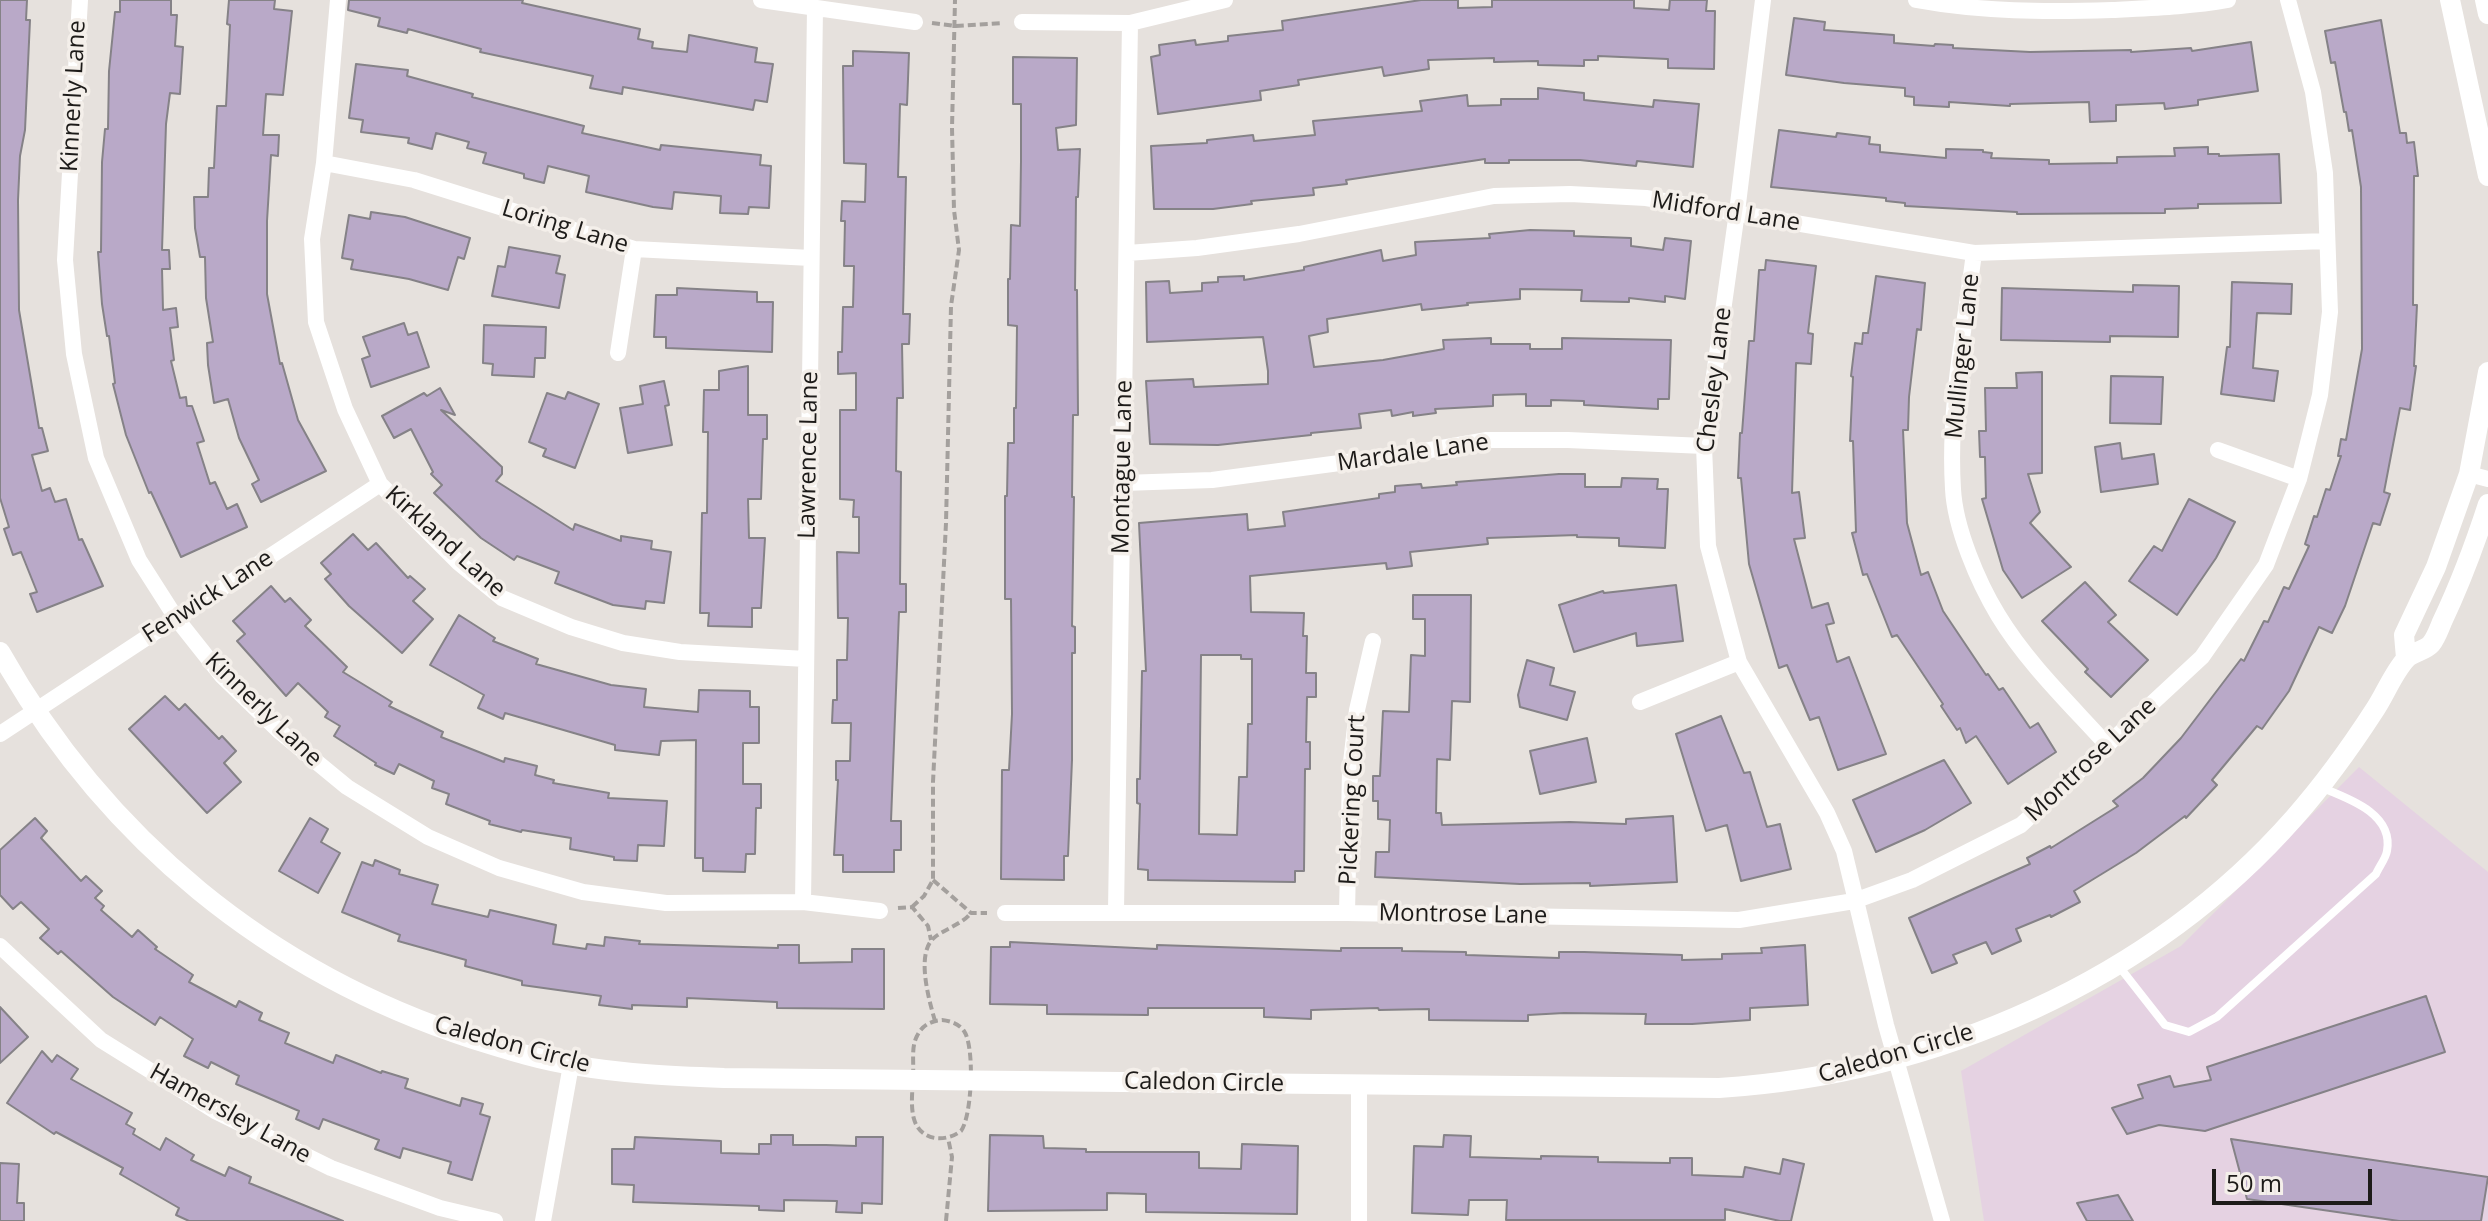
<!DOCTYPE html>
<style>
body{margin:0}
#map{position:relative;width:2488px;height:1221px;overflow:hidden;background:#e6e1dd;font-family:"Open Sans",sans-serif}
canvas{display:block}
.scale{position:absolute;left:2212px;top:1169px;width:160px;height:36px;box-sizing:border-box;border:4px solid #1d1b19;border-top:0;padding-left:10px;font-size:24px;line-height:28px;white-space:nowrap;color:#1d1b19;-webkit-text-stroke:6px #f4efea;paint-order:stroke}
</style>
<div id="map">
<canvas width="2488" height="1221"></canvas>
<div class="scale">50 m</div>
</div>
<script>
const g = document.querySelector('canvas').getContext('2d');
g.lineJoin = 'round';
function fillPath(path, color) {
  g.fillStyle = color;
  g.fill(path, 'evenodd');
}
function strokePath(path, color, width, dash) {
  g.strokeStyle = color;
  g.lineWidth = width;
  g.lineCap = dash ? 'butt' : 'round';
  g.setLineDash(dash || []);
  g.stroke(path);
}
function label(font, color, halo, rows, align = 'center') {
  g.font = font + ' "Open Sans",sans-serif';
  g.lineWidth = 7;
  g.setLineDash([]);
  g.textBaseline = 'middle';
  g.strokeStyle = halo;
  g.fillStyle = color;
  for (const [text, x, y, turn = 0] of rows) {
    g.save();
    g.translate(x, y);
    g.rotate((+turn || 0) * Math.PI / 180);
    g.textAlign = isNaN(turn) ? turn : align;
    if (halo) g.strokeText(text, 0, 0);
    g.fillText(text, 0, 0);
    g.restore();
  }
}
const education = new Path2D(`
 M2359 767 2488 872V1221H1984L1961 1071 2181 946Z`);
const building = new Path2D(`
 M0 0H27L26 20H30L25 130 20 156 18 200 19 310 39 428H42L48 451 32 455 42 491 50 488 55 502 66 499 79 540 82 539 103 586 37 612 30 594 37 592 21 552 13 555 4 529 9 527 0 498Z
 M120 0H171V15H177L175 46 183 47 180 94 170 93 166 124 162 250H169L170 269H162L163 310 176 308 178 327 170 328 174 360 171 361 180 398 186 397 187 406H192L204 441 197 443 210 484 215 482 227 509 237 504 247 527 181 557 151 492 149 493 126 435 113 384 115 383 109 336H107L102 304 98 252H101L102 162 105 129H108L109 71 115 12H120Z
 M229 0H275L274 9 292 11 283 95 266 94 263 135H279L278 156 271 155 267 221V294L280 364 282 363 298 420 326 471 261 502 252 484 259 480 239 438 228 399 214 403 208 365 207 343 213 342 206 298 205 257H200L195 228 194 197H208L209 168H214L217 106H226L230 25 227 24Z
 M349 0H523L522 3 640 29 638 39 653 42 652 48 687 52 689 35 757 48 755 62 773 64 767 102 755 100 753 110 623 87 622 94 590 88 593 76 480 52 481 49 408 29 407 33 378 26 380 18 348 10Z
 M1421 0H1458V8L1492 7V0H1634V8L1669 10 1670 0H1707L1706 11H1715L1714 69 1668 68V59L1598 56V60H1584V66L1538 65V61L1494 62V58L1428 60 1429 69 1384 76 1382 67 1298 80 1299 85 1260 91 1261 100 1158 114 1151 57 1160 55 1159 45 1195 40 1196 45 1228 41V36L1283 30 1282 21Z
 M1794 18 1825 22 1824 30 1894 35V43L1934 46 1935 44 1953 45V48L2030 52 2131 50V52L2191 48 2192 51 2251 42 2258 91 2198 100V105L2165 109 2164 103 2116 105V121L2090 122 2089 102 2010 104V106L1949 102V107L1914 105V97L1905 96V88L1844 83 1786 75Z
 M2381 20 2400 133H2406L2407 143 2414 142 2418 176H2414L2413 305H2417L2414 366H2416L2410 410 2400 408 2384 492 2390 494 2380 525 2373 523 2345 606 2332 633 2319 627 2289 691 2262 729 2257 726 2212 780 2217 785 2186 818 2185 816 2136 853 2074 891 2080 902 2051 917 2050 915 2016 929 2021 941 1992 954 1986 942 1953 955 1957 963 1932 973 1909 918 2030 864 2027 858 2050 846 2051 848 2118 806 2113 801 2143 778 2181 738 2241 659 2244 661 2264 621 2268 622 2284 587 2289 589 2309 546 2305 544 2314 516 2317 517 2326 489 2330 490 2341 456H2338L2341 439 2346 440 2362 349 2361 187 2352 130 2349 131 2346 112H2344L2335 62 2331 63 2325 31Z
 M853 51 909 53 907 105 900 104 898 177H906L903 314H910L909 344H902L903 398H897L896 471 901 472 900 584H906V612H899L891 821H901V850H894V872H843V855H834L838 780H836V761H850L851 723H832L833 700H837V660H847L848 618H838L837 552 859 553V517H853L854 500 840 499V410H856V373L838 374V352H842L843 307H853L854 266H844L845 221H841L842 201 865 202 866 164 844 163 843 66H853Z
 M1013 57 1077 58 1076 125 1056 128 1058 150 1080 149 1078 197H1076L1075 290H1077L1078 415H1073L1072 497H1074L1072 626 1075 627V653H1072V760L1068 856H1064V880L1001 879 1002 770H1009L1012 714 1011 599H1005V496H1007L1008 443H1014V408H1016L1017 326 1008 325V279H1010L1011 225 1020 226 1021 161V104H1013Z
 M356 64 408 70 407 76 473 94 472 97 584 126 582 133 660 150 661 145 761 155 760 165 771 166 769 208 749 207 748 214 720 213 721 196 674 192 672 209 653 207 586 192 589 176 548 166 544 183 524 178V174L483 163 486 153 467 148 469 142 436 133 432 149 408 143 409 138 361 132 363 120 349 118Z
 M1538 88 1584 93V100L1653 107 1654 100 1699 104 1693 167 1637 161 1636 166 1580 160H1509V163H1485V159L1346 180 1347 184 1313 188 1314 195 1251 201 1252 204 1213 209H1154L1151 146 1207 143V140L1253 135 1254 141 1315 135 1313 121 1422 111 1420 101 1467 95 1468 106 1501 105V99H1538Z
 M1779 130 1836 137 1837 133 1870 137 1869 144 1880 145V152L1946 158V149L1983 150V152L1992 153 1991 158 2049 160V164L2117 163V157L2175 156 2174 148 2208 147V154H2219V156L2279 154 2281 203 2198 204V208L2165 209V213L2017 214V212L1905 206V203L1886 201V198L1771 187Z
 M371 212 405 217 470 238 464 259 458 257 448 290 409 279 351 269 353 260 342 258 349 215 370 219Z
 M1530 230 1574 231V236L1631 238V246L1663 250 1665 238 1691 241 1685 299 1665 296V302L1629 298V302L1581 301 1582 290 1520 289V299L1467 303 1468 305 1422 310 1421 304 1327 319 1328 332 1309 336 1314 367 1383 360 1444 349 1443 340 1491 338V344H1530V349H1562V338L1671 340 1669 399H1658V409L1584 405V401L1551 400V406H1526V394L1493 395V406L1435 409 1436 413 1413 416V412L1392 416 1391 410 1359 414 1361 428 1311 433V435L1218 445 1150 444 1146 381 1193 379 1194 387 1268 384V371L1263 337 1147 342 1146 282 1169 281 1170 293 1202 291V283L1218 282V277L1244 276V280L1304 270V267L1381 250 1383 261 1416 255 1415 242 1490 238 1489 234Z
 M509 247 560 256 556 273 565 275 559 308 492 296 498 266 505 267Z
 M1766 260 1816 266 1808 333 1813 334 1811 364 1796 363 1792 493 1799 492 1805 538 1794 539 1812 608 1828 603 1834 623 1826 625 1837 662 1849 657 1886 754 1838 770 1819 717 1810 720 1787 665 1779 668 1749 564 1741 478H1738L1740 433H1742L1749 341H1754L1759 270H1765Z
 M1876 276 1925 283 1921 330 1917 329 1909 397 1908 430H1903L1907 523 1921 575 1928 572 1943 611 1986 675 1988 674 1999 690 2003 688 2030 728 2038 723 2056 752 2008 784 1976 736 1966 743 1960 728 1957 730 1941 706 1943 704 1897 635 1892 637 1867 574 1863 575 1852 533 1856 532 1853 441H1850L1853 377 1851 376 1855 343 1862 344 1863 333H1868Z
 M2232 282 2292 284 2291 314 2257 313 2253 368 2278 371 2274 401 2221 394 2227 347H2230Z
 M2133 285 2179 286 2178 337 2110 336V342L2001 340 2002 288 2133 292Z
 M677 288 757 292V302H773L772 352 666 348V337H654L656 295H677Z
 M404 323 408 335 417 332 429 367 371 387 362 359 370 356 363 337Z
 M484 325 546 327 545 358H535L534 377 492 375 493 364 483 363Z
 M748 366V415H767V439H763L761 499H748L749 538H765L761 608H752V627L708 626 709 613H700L702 513H707L708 432H703L704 390H719V371Z
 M2042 372V473L2028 474 2040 512 2030 523 2071 567 2022 598 2003 570 1982 499 1986 498 1985 457H1980L1979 431H1986L1985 388H2017L2016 373Z
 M2111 376 2163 377 2161 424 2110 423Z
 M664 381 669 405 665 406 672 445 628 453 620 408 643 404 640 386Z
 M440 388 455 415 441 410 502 467V474L496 481 573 530 575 524 621 541V536L652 541 651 549 671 552 664 603 646 601 645 609 613 605 555 583 559 572 517 556 514 560 481 538 434 493 442 485 431 474 433 472 411 429 394 438 382 416 424 393 427 396Z
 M568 392 599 404 575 468 543 456 546 449 529 442 547 393 565 399Z
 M2120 443 2122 459 2154 454 2158 484 2101 492 2095 447Z
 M1559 474H1585V487H1621L1622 478 1658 479 1657 489H1668L1665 548 1619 546V538L1577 537V535L1487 538 1488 544 1410 552 1412 566 1387 569 1386 563 1250 576 1251 612 1304 613 1303 636H1307L1306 673H1316V697H1307L1306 742H1310V769H1305L1304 871H1295V882L1148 880V870L1138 869 1140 804 1137 803V779H1140L1142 671H1146L1139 523 1247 514 1248 530 1285 526 1283 512 1379 498V494L1395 492V486L1421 484 1422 488 1457 485 1456 482ZM1201 655H1241V659H1252V724H1248L1247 777H1239L1237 835 1199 834Z
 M2189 499 2235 522 2216 558 2177 615 2129 581 2154 546 2162 551Z
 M353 534 368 550 376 543 408 578 410 576 425 589 413 601 433 619 402 653 349 606 325 579 331 574 321 563Z
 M2085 582 2116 615 2108 622 2148 660 2111 697 2085 672 2088 669 2042 621Z
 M1676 585 1683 641 1637 646 1636 633 1574 652 1559 605 1603 591 1604 593Z
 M271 586 285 602 290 598 311 620 305 626 347 667 343 672 392 702 389 706 443 732 441 737 504 762 505 758 537 766 535 775 554 780 553 783 609 793 608 798 667 801 664 846 638 845 637 861 614 860V857L570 849 571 838 522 830 521 832 489 824 490 821 446 804 449 794 432 788 434 781 399 764 394 774 375 765 376 763 334 736 340 726 325 717 328 712 298 683 286 696 237 641 245 634 233 621Z
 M1413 595H1471L1470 702 1452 701 1450 760 1437 759 1436 813H1441L1442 825 1570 822 1626 824V819L1673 816 1677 882 1590 886V883L1520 884 1375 877 1376 852H1389L1390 820 1378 819V801H1373V776H1380L1383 711 1409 712 1411 655 1425 656V619H1413Z
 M459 615 495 638 493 641 538 659 536 664 611 685 646 689 644 707 698 712 699 690 750 691V707H759V743H743V784H761V808H756L755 854H746L745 872 703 871V858H695L696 740 661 741 659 755 615 750V745L505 713 503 719 478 708 484 695 430 665Z
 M1527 660 1554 668 1550 685 1575 692 1567 720 1520 707 1518 695Z
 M165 696 179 710 185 704 219 739 222 736 236 751 224 763 241 782 207 813 129 729Z
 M1721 716 1744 773 1750 772 1767 827 1780 824 1791 869 1741 881 1727 825 1706 831 1676 734Z
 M1587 738 1596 782 1540 794 1530 751Z
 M1944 760 1971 803 1925 830 1876 852 1853 800Z
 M35 818 47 831 41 838 81 881 86 876 102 891 95 898 104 906 101 910 132 937 138 930 157 947 155 949 193 975 189 982 236 1007 239 1001 262 1013 259 1020 289 1033 285 1043 333 1063 336 1055 381 1073 382 1071 408 1079 405 1088 460 1106 462 1098 483 1104 480 1114 490 1117 472 1180 448 1173 451 1162 403 1148 400 1158 375 1149 379 1140 323 1119 319 1129 296 1119 299 1111 236 1084 239 1076 211 1062 208 1068 184 1056 193 1039 160 1017 155 1025 113 997 61 951 58 954 40 938 49 929 21 902 13 909 0 895V850Z
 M310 818 328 829 321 842 340 853 318 893 279 871Z
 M375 860 400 870 399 874 438 885 432 904 488 917 490 910 556 925 553 944 586 949 587 944 604 946 605 937 640 941 639 944 778 948V945H799V963L852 962V949H884V1009L777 1008V1002L687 998V1007L632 1005V1009L599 1005 601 996 522 985V981L465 966 466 960 398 941 400 935 342 912 362 862 373 866Z
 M1010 942 1157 949V945L1341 951V948H1402V951L1466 952V955L1559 958V952H1584L1682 955V960L1722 959V954L1762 953 1761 948 1805 945 1808 1005 1750 1008V1020L1692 1024H1645L1646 1014 1564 1013 1528 1015V1021L1429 1020V1009L1379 1010 1378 1008 1311 1010V1019L1264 1017V1008H1148V1015L1047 1014V1005L990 1004 991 947H1010Z
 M2426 996 2445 1052 2205 1131 2159 1125 2127 1134 2112 1108 2143 1098 2138 1085 2170 1076 2174 1087 2211 1080 2207 1067Z
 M0 1007 28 1037 0 1063Z
 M42 1051 52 1062 57 1055 78 1069 71 1079 132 1113 126 1124 135 1129 133 1134 160 1150 166 1138 194 1155 191 1160 225 1176 229 1167 251 1177 249 1183 343 1221H189L176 1215 179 1208 120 1174 123 1168 56 1132 54 1134 7 1103Z
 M771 1135H793V1145H826L856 1146V1137H883L882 1204 862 1203V1213L836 1212 837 1201 784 1200V1211L759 1210V1206L633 1202 634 1185 612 1184V1149H634L635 1137 721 1141V1153L759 1154V1144H771Z
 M990 1135 1043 1136 1044 1148 1086 1149V1152H1199V1168L1241 1169 1242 1144 1298 1146 1297 1214 1146 1212V1194L1107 1193V1210L988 1211Z
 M1444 1135 1471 1136 1470 1157 1541 1159V1156L1598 1157V1162L1670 1163V1158H1692V1175L1743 1177 1745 1167 1780 1174 1783 1159 1804 1164 1791 1221H1780L1725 1209V1220H1506L1507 1200H1469L1468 1215 1412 1213 1414 1146 1443 1147Z
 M2231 1139 2488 1177 2481 1221H2399L2247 1199Z
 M0 1163 19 1164 17 1203H24V1221H0Z
 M2118 1195 2133 1221H2087L2077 1203Z`);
const path = new Path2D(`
 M932 23 955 26 1003 23
 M933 880 971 913H987
 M912 907 924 896 933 880V782L946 523 951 306 959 250 954 210 952 128 955 0
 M898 908 912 907 928 926 931 940
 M942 1020C951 1021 959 1024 964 1031 975 1047 972 1116 961 1131 945 1143 920 1141 914 1119 910 1105 913 1088 913 1074 914 1062 911 1047 917 1036 922 1025 931 1021 942 1020Z
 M935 1021C929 1000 915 952 935 937 947 928 962 924 971 913
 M946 1221 952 1157 948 1138`);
const service = new Path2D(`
 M2118 965 2165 1025 2189 1032 2217 1017 2376 874C2379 867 2386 858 2387 851 2394 813 2347 798 2320 787`);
const minor = new Path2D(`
 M80 0 65 260 74 354 96 458 139 560 176 618 222 676 279 731 347 787 428 837 499 868 583 892 666 903 803 902 880 911
 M338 0 324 163 312 239 316 322 345 409 380 484 459 563 502 598 571 627 623 643 680 652 806 659
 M761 0 915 22
 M1763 0 1737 212 1704 446 1708 546 1739 662 1827 813 1844 851 1886 1025 1942 1221
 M1916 0C1981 12 2047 12 2112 10 2151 8 2189 7 2228 0
 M1022 22 1130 23 1225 0
 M324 163 414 180 634 249 811 258
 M1127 253 1197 248 1299 234 1494 196 1570 194 1646 198 1974 253 2327 241
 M1974 253C1964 331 1948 410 1953 489 1955 528 1978 582 1998 615 2027 663 2070 704 2107 745
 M618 353 634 249
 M2218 450 2299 479
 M2469 474 2488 479
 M1123 483 1212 480 1407 454 1487 440H1568L1704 446
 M1640 702 1739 662
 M0 734 380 484
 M803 902 815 8
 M1116 911 1130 23
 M1005 913H1347L1739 920 1854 901 1912 880 2021 825 2202 657 2266 565 2299 479 2320 395 2330 312 2325 173 2313 92 2288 0
 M1347 913 1350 771 1357 710 1373 641
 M0 946 101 1040 215 1111 331 1168 440 1208 495 1221
 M543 1221 571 1065
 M1359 1221V1085`);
const tertiary = new Path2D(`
 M2450 0 2488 176
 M2485 0 2488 14
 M0 652C105 839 269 973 473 1039 505 1049 539 1060 573 1065 623 1074 673 1076 724 1078L1719 1088C1935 1074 2150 982 2295 817 2324 784 2350 748 2374 711 2385 695 2393 673 2406 659 2412 652 2425 651 2431 644 2436 638 2439 629 2442 622 2460 584 2475 544 2488 504
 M2406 658 2404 635 2436 567 2469 474 2488 372`);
const streetNames = [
 ["Kinnerly Lane",74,96,-87],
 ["Midford Lane",1726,212,9],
 ["Loring Lane",565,227,17],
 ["Mullinger Lane",1963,356,-84],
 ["Chesley Lane",1715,380,-83],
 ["Mardale Lane",1413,453,-8],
 ["Lawrence Lane",809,455,-89],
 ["Montague Lane",1123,467,-89],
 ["Kirkland Lane",445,542,42],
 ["Fenwick Lane",208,597,-33],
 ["Kinnerly Lane",263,710,44],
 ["Montrose Lane",2091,760,-43],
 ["Pickering Court",1353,800,-87],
 ["Montrose Lane",1463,915,1],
 ["Caledon Circle",512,1045,15],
 ["Caledon Circle",1896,1054,-16],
 ["Caledon Circle",1204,1083,1],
 ["Hamersley Lane",230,1114,29]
];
fillPath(education, '#e5d2e2');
fillPath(building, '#b9a9c8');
strokePath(building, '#858287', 2);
strokePath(path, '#a4a09d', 4, [8, 4]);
strokePath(service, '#fff', 8);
strokePath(minor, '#fff', 16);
strokePath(tertiary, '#fff', 20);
label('24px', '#1d1b19', '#f4efea', streetNames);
</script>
